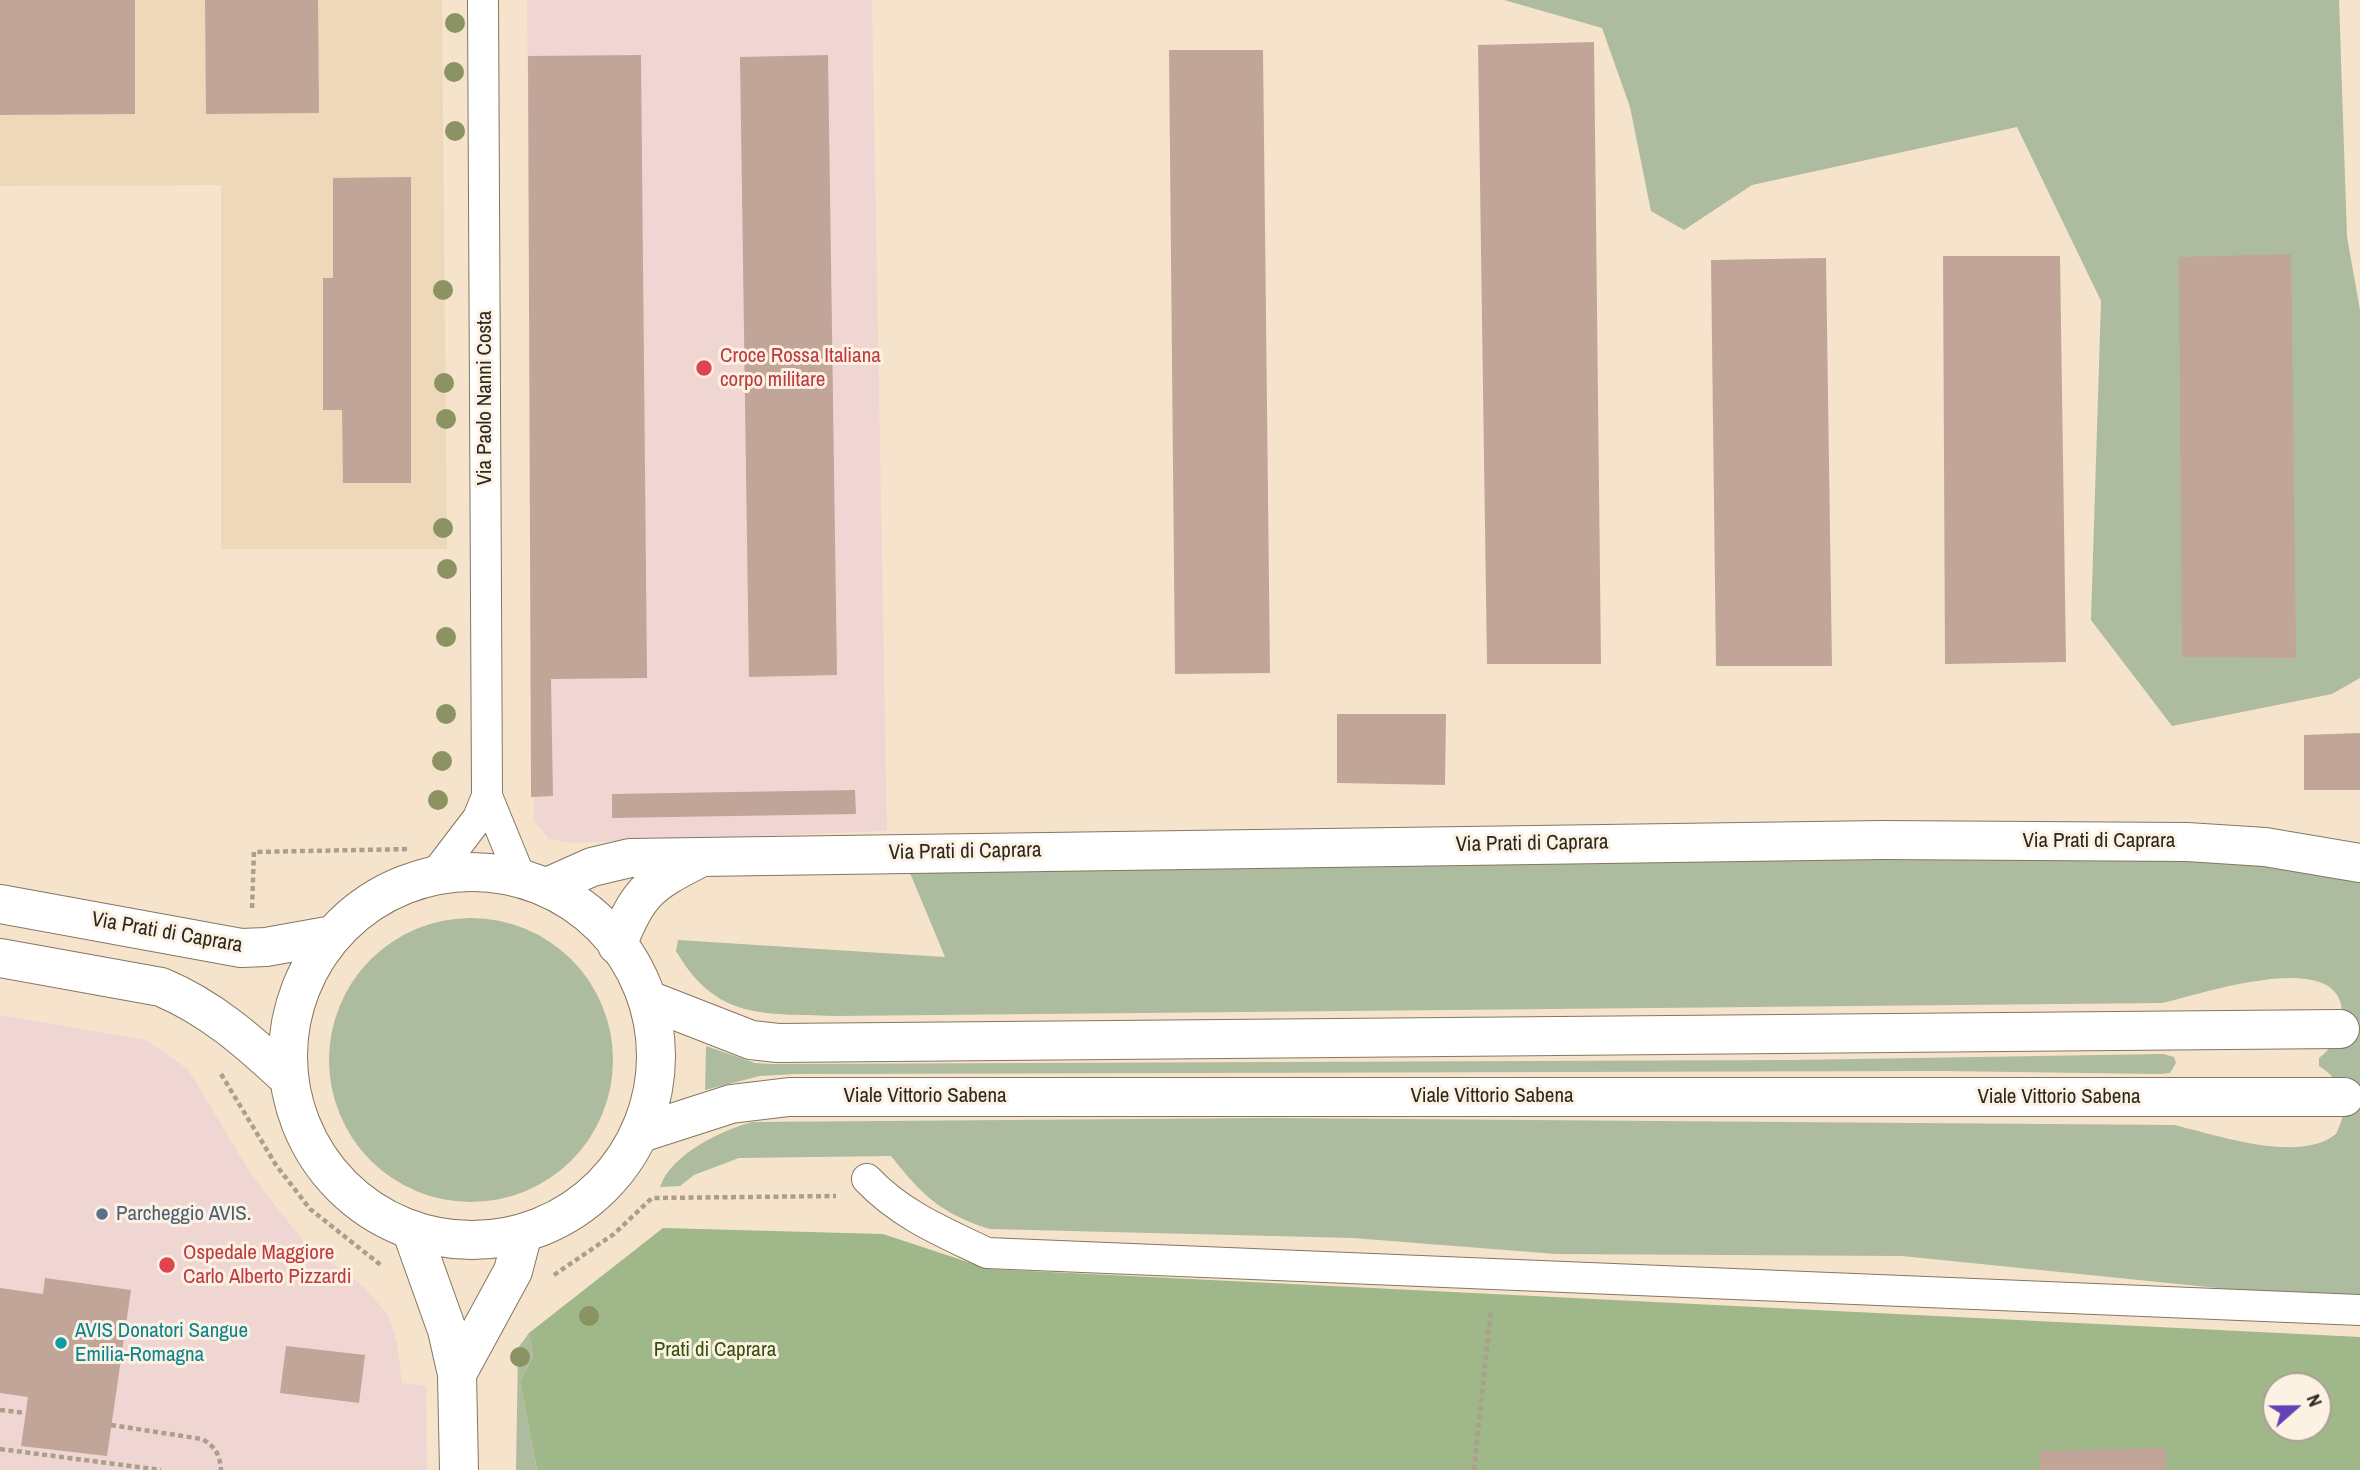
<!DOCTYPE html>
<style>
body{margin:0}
#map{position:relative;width:2360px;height:1470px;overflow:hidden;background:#f5e4cb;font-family:"Archivo Narrow",sans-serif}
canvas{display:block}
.north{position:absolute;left:2262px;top:1372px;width:70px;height:70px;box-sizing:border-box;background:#fcf2e3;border:2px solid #a9a194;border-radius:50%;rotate:69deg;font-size:19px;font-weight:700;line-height:28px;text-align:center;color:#2d271d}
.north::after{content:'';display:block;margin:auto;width:24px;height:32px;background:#6740b8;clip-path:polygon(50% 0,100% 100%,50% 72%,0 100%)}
</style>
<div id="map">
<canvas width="2360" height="1470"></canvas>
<div class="north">N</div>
</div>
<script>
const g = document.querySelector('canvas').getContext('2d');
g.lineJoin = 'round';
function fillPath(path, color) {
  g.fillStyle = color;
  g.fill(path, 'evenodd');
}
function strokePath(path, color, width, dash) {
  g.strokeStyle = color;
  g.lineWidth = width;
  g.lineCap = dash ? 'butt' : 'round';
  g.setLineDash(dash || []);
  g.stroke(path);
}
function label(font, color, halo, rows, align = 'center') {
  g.font = font + ' "Archivo Narrow",sans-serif';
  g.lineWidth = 6;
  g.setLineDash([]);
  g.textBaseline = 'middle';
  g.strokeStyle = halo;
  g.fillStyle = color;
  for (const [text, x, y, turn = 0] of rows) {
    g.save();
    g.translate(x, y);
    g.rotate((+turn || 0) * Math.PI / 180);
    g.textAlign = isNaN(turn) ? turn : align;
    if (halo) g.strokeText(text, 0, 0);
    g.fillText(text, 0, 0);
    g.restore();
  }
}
const built = new Path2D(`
 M0 0H442L447 549H221V185L0 186Z`);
const medical = new Path2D(`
 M527 0H872L887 831 571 843 549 839 534 821Z
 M0 1015 146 1040 188 1069 251 1174 304 1242 364 1287 388 1315 397 1342 402 1383 426 1386 427 1470H0Z`);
const green = new Path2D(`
 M1504 0H2339L2347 237 2360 310V678L2332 694 2172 726 2091 620 2101 301 2017 127 1752 185 1684 230 1651 211 1630 107 1602 28Z
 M2048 856 2305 865 2360 879V1298L2336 1300 1902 1256 1556 1254 1353 1238 990 1229C941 1214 922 1195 891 1156L739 1158 694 1175 680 1186 660 1187C671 1154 722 1130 752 1122L1270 1118 2174 1125C2217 1135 2299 1164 2336 1134 2350 1108 2344 1081 2319 1066V1058C2334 1046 2342 1032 2342 1012 2340 946 2199 995 2162 1003L834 1016C763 1013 717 1021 676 951L678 940 945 957 910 873Z
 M329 1060a142 142 0 1 1 284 0a142 142 0 1 1-284 0Z
 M706 1046 755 1063 772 1064 1792 1060 2163 1054 2174 1057 2176 1063 2170 1073 2161 1074 1942 1071 796 1074 760 1076 705 1090Z
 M529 1333 533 1356 520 1382 537 1470H516L518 1348Z`);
const forest = new Path2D(`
 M663 1228 883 1234 989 1269 2360 1337V1470H537L520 1382 533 1356 529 1333ZM2276 1386H2318V1428H2276Z`);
const building = new Path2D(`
 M0 0H135V114L0 115Z
 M205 0H318L319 113 206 114Z
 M1594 42 1601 664H1487L1478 45Z
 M1169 50H1263L1270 673 1175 674Z
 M641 55 647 678 551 679 553 796 531 797 528 56Z
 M828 55 837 675 749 677 740 57Z
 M411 177V483H343L342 410H323V278H333V178Z
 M2291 254 2296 658 2182 657 2179 257Z
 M1943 256H2060L2066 662 1945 664Z
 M1826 258 1832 666H1716L1711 260Z
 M1337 714H1446L1445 785 1337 783Z
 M2360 733V790H2304V735Z
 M855 790 856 814 612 818V794Z
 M45 1278 131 1290 107 1456 21 1446 28 1397 0 1393V1288L43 1294Z
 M286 1346 365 1355 359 1403 280 1393Z
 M2166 1448V1470H2040V1451Z`);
const path = new Path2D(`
 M252 908 254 852 410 849
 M221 1074 276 1165 310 1209 382 1266
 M554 1275 614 1234 652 1198 836 1196
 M0 1410 25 1413
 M111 1425 202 1439C215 1446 220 1455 221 1470
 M0 1449 161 1470
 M1474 1470 1491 1309`);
const street = new Path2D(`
 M483 0 487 796 521 879
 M436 873 478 818 487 796
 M867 1179C901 1215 943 1232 987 1253L2360 1310`);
const secondary = new Path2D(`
 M547 887 592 867 630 858 1882 840 2187 842 2265 847 2360 863
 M617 945C639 892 647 885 698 859
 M412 1232 447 1330 457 1374 459 1470
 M457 1374 513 1271 523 1233`);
const primary = new Path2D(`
 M288 1056a184 184 0 1 1 368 0a184 184 0 1 1-368 0Z
 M0 904 241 948 266 947 333 935
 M0 958 161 987C211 1008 248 1041 287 1077
 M651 1001 751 1040 778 1043 2340 1029
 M644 1132 731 1104 789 1097H2344`);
const trees = [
 [455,23],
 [454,72],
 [455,131],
 [443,290],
 [444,383],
 [446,419],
 [443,528],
 [447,569],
 [446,637],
 [446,714],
 [442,761],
 [438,800],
 [589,1316],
 [520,1357]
];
const markers = [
 [704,368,9,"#e0444e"],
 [102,1214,7,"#5c6f8a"],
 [167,1265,9,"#e0444e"],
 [61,1343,7,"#0f9aa8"]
];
const healthNames = [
 ["Croce Rossa Italiana",720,356],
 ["corpo militare",720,380],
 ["Ospedale Maggiore",183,1253],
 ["Carlo Alberto Pizzardi",183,1277]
];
const streetNames = [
 ["Via Paolo Nanni Costa",485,398,-90],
 ["Via Prati di Caprara",2099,841],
 ["Via Prati di Caprara",1532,844,-1],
 ["Via Prati di Caprara",965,852,-1],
 ["Via Prati di Caprara",167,933,10],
 ["Viale Vittorio Sabena",925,1096],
 ["Viale Vittorio Sabena",1492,1096],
 ["Viale Vittorio Sabena",2059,1097]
];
const serviceNames = [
 ["Parcheggio AVIS.",116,1214]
];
const cultureNames = [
 ["AVIS Donatori Sangue",75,1331],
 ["Emilia-Romagna",75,1355]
];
const parkNames = [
 ["Prati di Caprara",715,1350]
];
fillPath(built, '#edd8b9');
fillPath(medical, '#f0d6d3');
fillPath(green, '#adbb9f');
fillPath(forest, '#a0b78a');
fillPath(building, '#c1a599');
strokePath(street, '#857660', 32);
strokePath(secondary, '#857660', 40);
strokePath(primary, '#857660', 40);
strokePath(path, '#ab9e8b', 4.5, [5, 3.5]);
strokePath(street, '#fff', 30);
strokePath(secondary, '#fff', 38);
strokePath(primary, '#fff', 38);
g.fillStyle = '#8b9362';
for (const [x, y] of trees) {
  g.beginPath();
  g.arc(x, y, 10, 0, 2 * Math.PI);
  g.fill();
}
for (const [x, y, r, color] of markers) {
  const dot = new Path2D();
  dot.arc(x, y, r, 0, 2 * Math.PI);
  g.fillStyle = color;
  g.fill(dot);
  strokePath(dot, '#fcf2e3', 2.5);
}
label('21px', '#be3a42', '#fcf2e3', healthNames, 'left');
label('21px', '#2d271d', '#fcf2e3', streetNames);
label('21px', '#4e5e75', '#fcf2e3', serviceNames, 'left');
label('21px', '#0d838f', '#fcf2e3', cultureNames, 'left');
label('21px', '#35500c', '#fcf2e3', parkNames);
</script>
